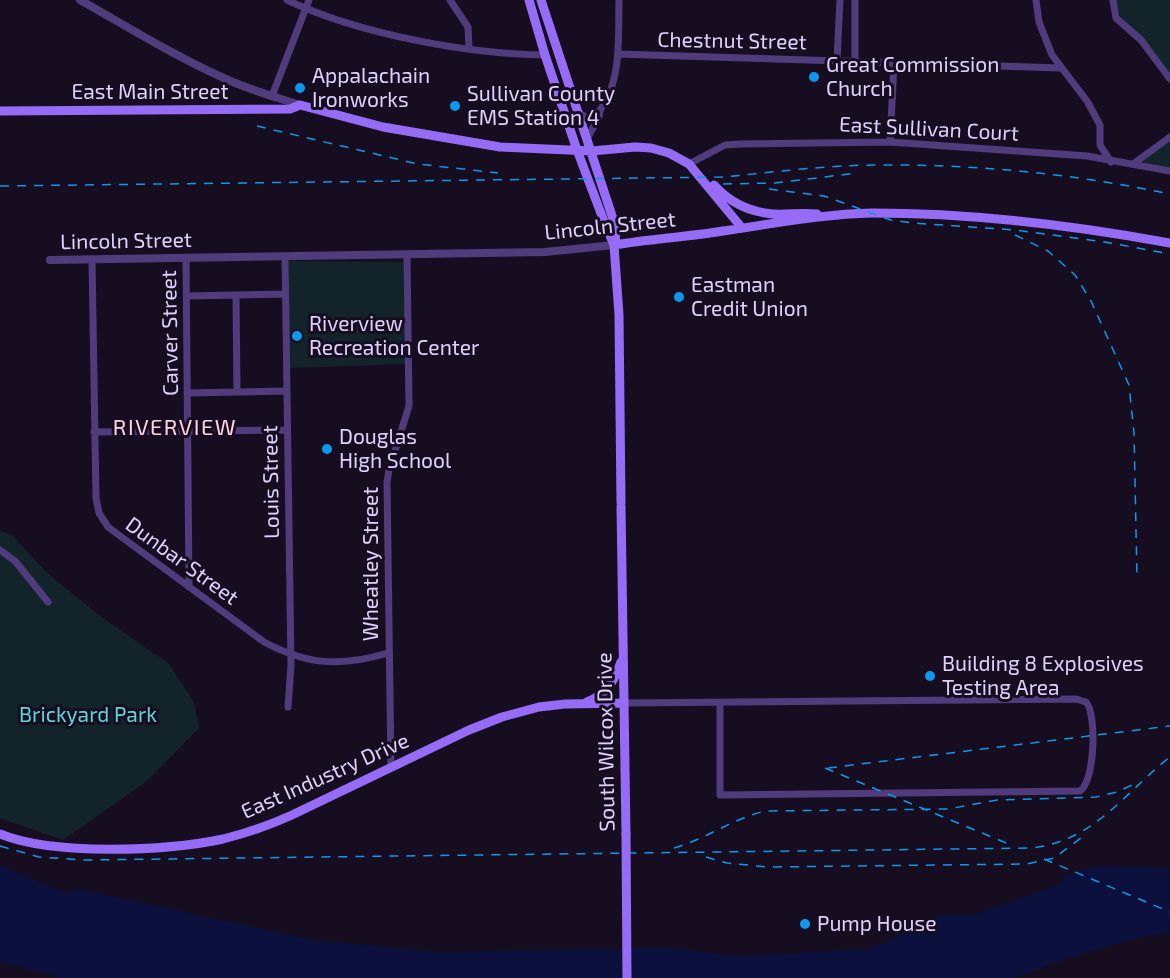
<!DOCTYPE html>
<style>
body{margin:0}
canvas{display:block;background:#160e20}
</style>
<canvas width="1170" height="978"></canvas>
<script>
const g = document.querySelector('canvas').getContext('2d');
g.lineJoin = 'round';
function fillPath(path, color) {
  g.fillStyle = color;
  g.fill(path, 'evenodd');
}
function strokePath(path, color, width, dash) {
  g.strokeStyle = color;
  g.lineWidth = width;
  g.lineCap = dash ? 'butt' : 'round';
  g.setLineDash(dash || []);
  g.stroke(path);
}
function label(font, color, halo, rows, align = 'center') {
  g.font = font + ' "Exo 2",sans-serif';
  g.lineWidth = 6;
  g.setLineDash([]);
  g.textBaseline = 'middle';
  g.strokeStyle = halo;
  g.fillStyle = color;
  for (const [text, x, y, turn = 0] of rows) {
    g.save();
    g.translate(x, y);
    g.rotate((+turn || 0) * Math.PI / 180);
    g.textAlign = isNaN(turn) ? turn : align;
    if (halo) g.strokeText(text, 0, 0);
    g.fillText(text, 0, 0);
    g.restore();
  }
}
const green = new Path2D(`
 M1114 0H1170V80L1119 14Z
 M1170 136V168L1138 161Z
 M289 261 404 262 406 364 288 368Z
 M0 531 12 535 46 572 100 616 169 664 194 702 199 728 147 781 63 840 0 818Z`);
const water = new Path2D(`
 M0 865 47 886 69 893 78 889 314 940 441 952 667 948 741 956 870 949 940 915H973L1058 885 1065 876 1094 866 1169 868 1170 932C1116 942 1065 958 1014 978H63L0 962Z`);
const minor = new Path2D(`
 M287 0C359 34 467 54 545 55
 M450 0 468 27 469 48
 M855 0V60
 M1036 0 1039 22 1052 55 1087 101 1100 125V145L1111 162
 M1113 0 1116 18 1141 40 1170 79
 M618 54 1061 68
 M837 61 840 0
 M272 96 309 0
 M580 114 586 117H594C623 88 618 38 619 0
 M588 137 599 117 600 111
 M890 142 894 64
 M689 164 725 145 740 144 890 142 1087 156 1170 171
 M1133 164 1170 137
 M285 256 291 665 288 707
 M186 258 189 587
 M92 259 96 498 99 513 108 527 264 642C307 665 341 667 388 653
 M236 295 237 392
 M187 296 285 294
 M188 393 287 391
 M94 432 287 430
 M0 550 15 561 48 602
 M624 703 1076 699 1086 702C1097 714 1095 781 1080 791L720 795V704
 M391 768 387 482 389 470 409 406 407 255`);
const tertiary = new Path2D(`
 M80 0C128 27 176 57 226 79 250 90 275 97 300 105
 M50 260 545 252 614 245`);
const secondary = new Path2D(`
 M529 0 545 55 577 150 605 224 614 245 619 315 621 503
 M541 0 616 228 615 242
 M0 111 290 109 300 105 383 127 500 147 592 151 635 147 651 148 669 153 689 164 742 228
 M714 185C729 202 750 212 773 214 788 215 802 212 817 214
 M614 245C650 239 687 237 723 231 772 224 822 214 872 213 972 213 1072 225 1170 243
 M621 506 626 834
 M587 702C610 692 612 684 621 662
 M0 834C53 856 167 851 223 839 247 833 270 825 292 815L469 730 502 717 539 707 565 704 624 703`);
const rail = new Path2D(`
 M257 126 418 164 498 173
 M723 184 775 183 857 173
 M0 186 724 177C775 172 827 165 879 165 976 164 1075 174 1170 194
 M769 189 824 196 891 220 913 223 1015 230 1105 242 1170 254
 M1015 235 1048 251 1075 275 1091 301 1129 385 1134 433 1137 578
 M825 768 1011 845
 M828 768 1170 726
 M0 846 39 857 83 860 1031 848C1095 841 1124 793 1170 757
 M674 848C706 839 732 819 765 811L948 809 997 800 1096 797 1117 792 1134 784
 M706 857 727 863 767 867 1027 864 1054 858 1081 838
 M1044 859 1170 912`);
const secondaryBridge = new Path2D(`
 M626 834 627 978`);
const markers = [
 [814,77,6,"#0d98ec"],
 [300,88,6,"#0d98ec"],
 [455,106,6,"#0d98ec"],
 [679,297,6,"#0d98ec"],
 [297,336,6,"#0d98ec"],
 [327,449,6,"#0d98ec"],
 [930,676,6,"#0d98ec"],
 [805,924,6,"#0d98ec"]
];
const streetNames = [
 ["Chestnut Street",732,41,1],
 ["East Main Street",150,92],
 ["East Sullivan Court",929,129,3],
 ["Lincoln Street",610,226,-6],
 ["Lincoln Street",126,241,-1],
 ["Carver Street",170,333,-91],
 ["Louis Street",271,482,-91],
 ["Dunbar Street",182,561,36],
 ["Wheatley Street",371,564,-90],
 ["South Wilcox Drive",606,742,-91],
 ["East Industry Drive",325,776,-24]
];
const poiNames = [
 ["Great Commission",826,65],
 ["Church",826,89],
 ["Appalachain",312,76],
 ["Ironworks",312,100],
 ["Sullivan County",467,94],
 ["EMS Station 4",467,118],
 ["Eastman",691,285],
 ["Credit Union",691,309],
 ["Riverview",309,324],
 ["Recreation Center",309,348],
 ["Douglas",339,437],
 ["High School",339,461],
 ["Building 8 Explosives",942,664],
 ["Testing Area",942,688],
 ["Pump House",817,924]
];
const parkNames = [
 ["Brickyard Park",88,715]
];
const neighbourhoodNames = [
 ["RIVERVIEW",175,428]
];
fillPath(green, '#12242a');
fillPath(water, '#0c103c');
strokePath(minor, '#503c7d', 7);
strokePath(tertiary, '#503c7d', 8);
strokePath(secondary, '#966cf7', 9);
strokePath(rail, '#0d98ec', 1.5, [9, 8]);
strokePath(secondaryBridge, '#966cf7', 9);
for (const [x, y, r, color] of markers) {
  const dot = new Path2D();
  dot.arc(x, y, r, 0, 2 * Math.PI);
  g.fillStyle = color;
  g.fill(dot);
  strokePath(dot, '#160e20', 2);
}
label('21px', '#e1d0fc', '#160e20', streetNames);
label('21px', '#e1d0fc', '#160e20', poiNames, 'left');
label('21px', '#60d5d8', '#160e20', parkNames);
g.letterSpacing = '1.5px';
label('22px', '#fdd2e1', '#160e20', neighbourhoodNames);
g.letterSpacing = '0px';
</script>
